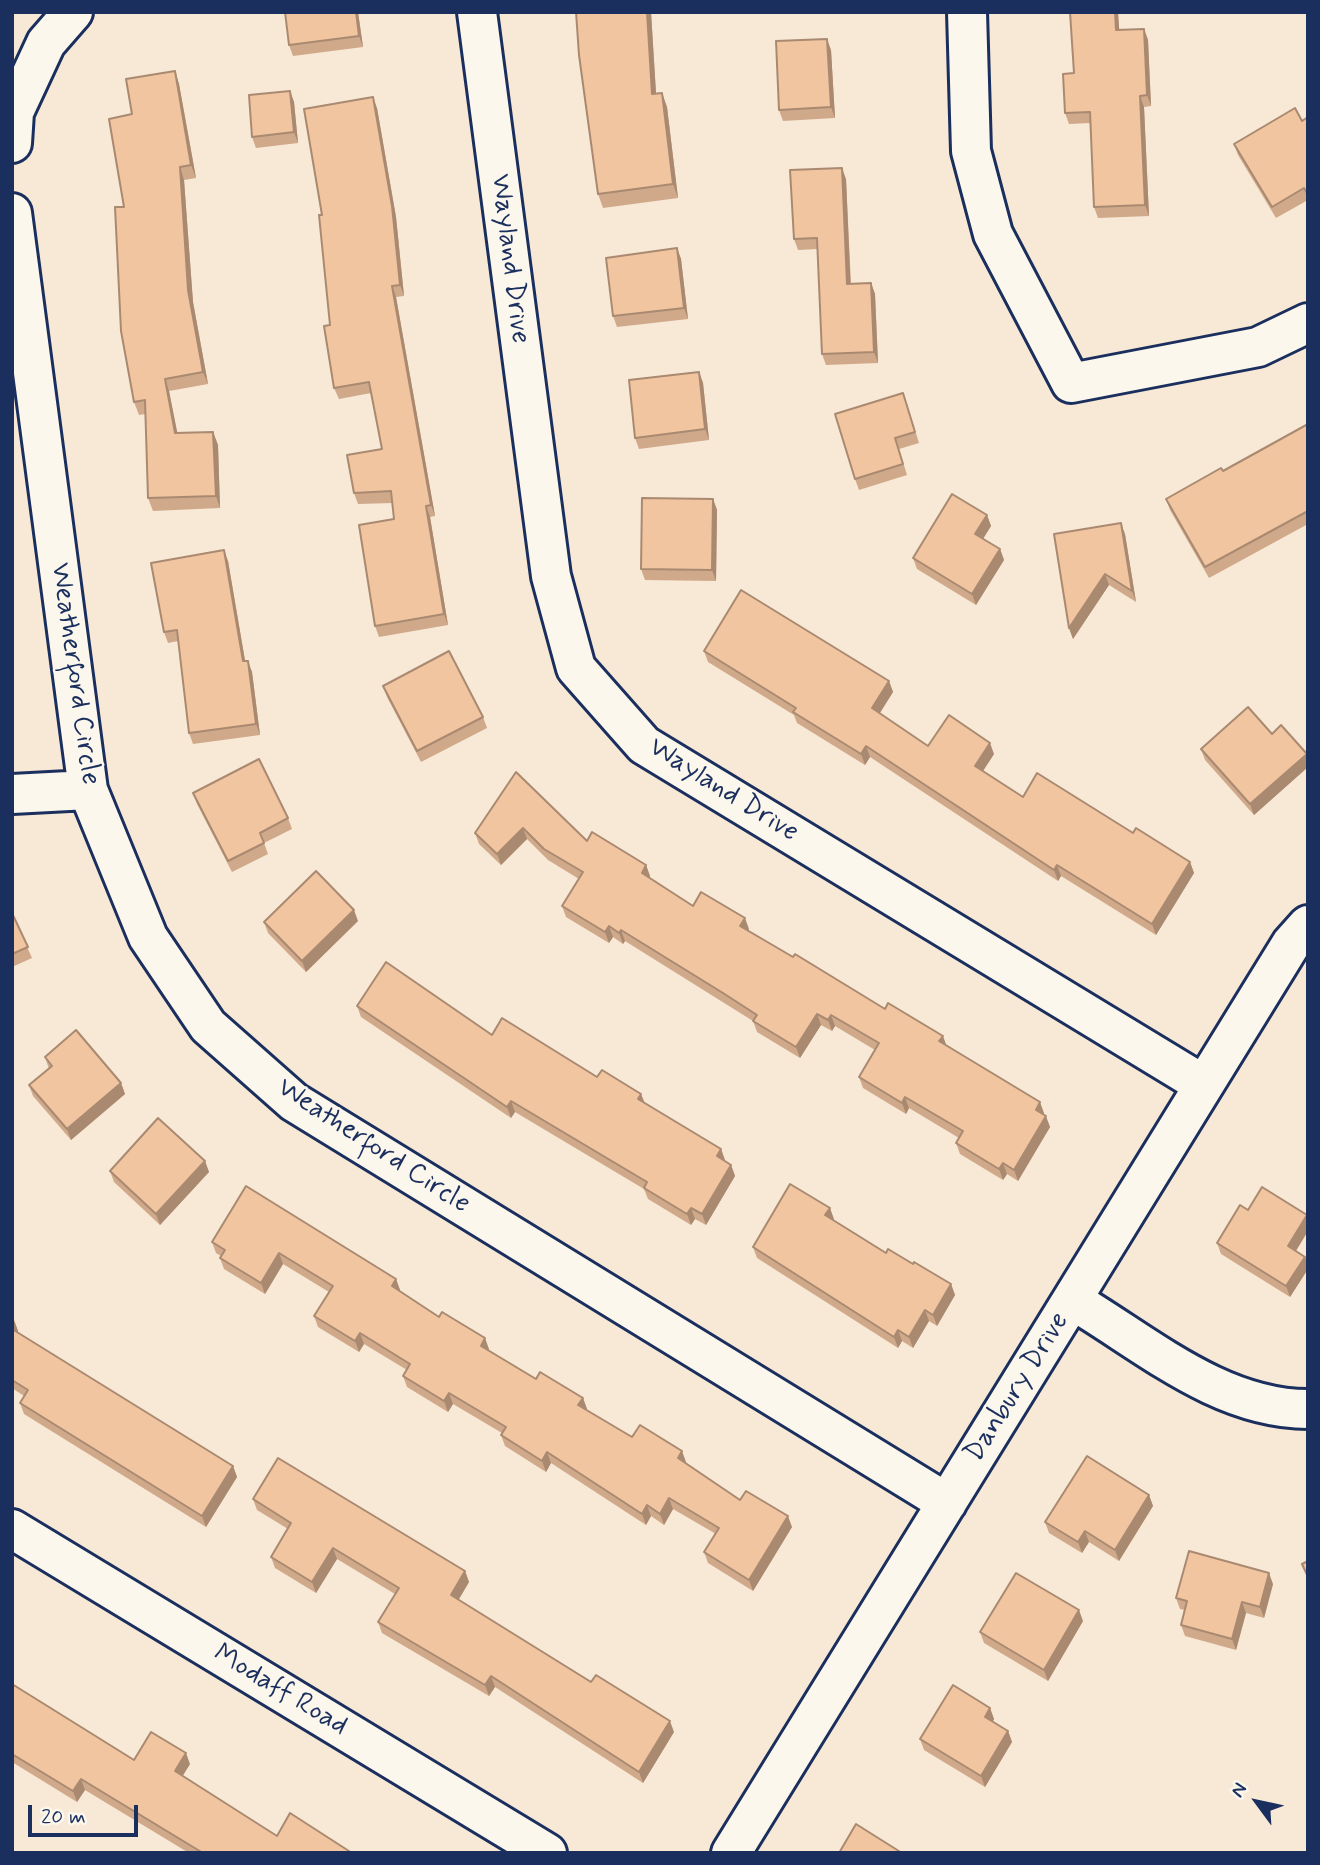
<!DOCTYPE html>
<style>
body{margin:0}
#map{position:relative;width:1320px;height:1865px;overflow:hidden;background:#f8e8d6;font-family:Mynerve,sans-serif}
canvas{display:block}
.frame{position:absolute;inset:0;border:14px solid #1b2f5e;pointer-events:none}
.north{position:absolute;left:1222px;top:1767px;width:70px;height:70px;-webkit-text-stroke:5px #fbf7ec;paint-order:stroke;rotate:303deg;font-size:19px;font-weight:700;line-height:28px;text-align:center;color:#1b2f5e}
.north::after{content:'';display:block;margin:auto;width:24px;height:32px;background:#1b2f5e;clip-path:polygon(50% 0,100% 100%,50% 72%,0 100%)}
.scale{position:absolute;left:28px;top:1805px;width:110px;height:32px;box-sizing:border-box;border:4px solid #1b2f5e;border-top:0;padding-left:9px;font-size:21px;line-height:24px;white-space:nowrap;color:#1b2f5e;-webkit-text-stroke:5px #fbf7ec;paint-order:stroke}
</style>
<div id="map">
<canvas width="1320" height="1865"></canvas>
<div class="frame"></div>
<div class="north">N</div>
<div class="scale">20 m</div>
</div>
<script>
const g = document.querySelector('canvas').getContext('2d');
g.lineJoin = 'round';
function strokePath(path, color, width, dash) {
  g.strokeStyle = color;
  g.lineWidth = width;
  g.lineCap = dash ? 'butt' : 'round';
  g.setLineDash(dash || []);
  g.stroke(path);
}
function fillPath(path, color) {
  g.fillStyle = color;
  g.fill(path, 'evenodd');
}
function label(font, color, halo, rows, align = 'center') {
  g.font = font + ' Mynerve,sans-serif';
  g.lineWidth = 5;
  g.setLineDash([]);
  g.textBaseline = 'middle';
  g.strokeStyle = halo;
  g.fillStyle = color;
  for (const [text, x, y, turn = 0] of rows) {
    g.save();
    g.translate(x, y);
    g.rotate((+turn || 0) * Math.PI / 180);
    g.textAlign = isNaN(turn) ? turn : align;
    if (halo) g.strokeText(text, 0, 0);
    g.fillText(text, 0, 0);
    g.restore();
  }
}
const minor = new Path2D(`
 M477 12 551 576 576 668 644 745 1204 1085
 M967 12 971 151 993 234 1071 383 1258 347 1308 323
 M12 143 14 112 46 43 73 12
 M12 213 88 790 148 937 208 1026 294 1102 947 1503
 M12 794 88 790
 M1072 1300C1145 1343 1219 1409 1308 1409
 M12 1529 547 1853
 M731 1853 1291 944 1308 925`);
const wall = new Path2D(`
 M285 12H358L363 47 293 56 289 45Z
 M576 12H651L656 94 662 93 667 107 678 198 603 208 598 194Z
 M1070 12H1118L1119 30 1144 29 1148 40 1151 106 1144 107 1149 216 1098 218 1094 207 1091 123 1069 124 1065 113 1074 73Z
 M831 50 835 118 783 121 779 110Z
 M175 71 179 84 196 178 184 180 193 302 208 384 169 391 177 433 213 432 218 445 220 508 153 511 148 498 145 414 139 415 134 402 132 114Z
 M290 91 294 102 298 143 256 148 252 137Z
 M377 108 396 217 404 296 396 297 435 516 430 517 448 625 379 637 375 626 394 519 392 503 358 504 354 493 382 449 371 393 339 399 334 388 330 325Z
 M1308 117V200L1276 218 1238 155 1234 144 1302 121Z
 M846 179 851 284 871 283 875 294 878 363 826 365 822 354 818 249 798 250 794 239Z
 M677 248 681 259 688 319 617 327 613 316Z
 M699 372 703 383 709 440 639 449 635 438Z
 M907 404 919 443 899 449 907 475 859 490 855 479Z
 M1308 424V524L1209 578 1170 510 1166 499 1223 471Z
 M713 499 717 510 716 581 645 580 641 569Z
 M987 515 991 526 983 539 1000 549 1004 560 976 605 917 569 913 558Z
 M1125 534 1136 602 1109 585 1073 639 1069 628Z
 M228 561 245 661 252 672 260 735 193 744 189 733 178 641 168 643 164 632Z
 M704 651 889 681 893 692 880 713 928 746 994 754 983 771 1023 797 1133 833 1190 862 1194 873 1156 935 1061 876 1058 881 870 757 865 765 797 723 794 715 708 662Z
 M383 686 483 717 487 728 421 762 387 697Z
 M1272 734 1307 754 1308 757V767L1254 815 1205 760 1201 749Z
 M516 772 587 841 646 865 650 876 649 878 693 906 749 929 748 930 793 957 946 1045 1044 1113 1043 1114 1050 1127 1018 1181 1007 1174 1003 1180 960 1154 956 1143 959 1138 909 1108 906 1114 863 1088 859 1077 875 1050 835 1026 832 1031 821 1025 800 1058 757 1032 753 1021 625 941 623 944 613 937 609 943 566 917 562 906 579 879 548 860 527 839 501 865 479 844 475 833Z
 M193 793 288 818 292 829 264 843 268 854 232 872 197 804Z
 M12 913 32 958 12 967Z
 M358 921 306 972 268 933 264 922Z
 M357 1006 492 1035 641 1094 645 1103 721 1149 725 1161 731 1165 735 1176 706 1225 695 1219 691 1225 648 1199 644 1189 515 1112 511 1118 361 1017Z
 M45 1057 121 1083 125 1094 71 1140 33 1096 29 1085 49 1069Z
 M205 1161 209 1172 160 1225 114 1182 110 1171Z
 M246 1186 396 1279 400 1290 399 1291 489 1349V1350L536 1379 583 1398 587 1409 586 1410 632 1437 686 1462V1464L740 1500 792 1527 753 1591 708 1563 704 1552 716 1534 673 1509 664 1525 651 1516 646 1525 551 1463 546 1472 505 1446 501 1435 502 1433 453 1404 448 1412 407 1387 403 1376 407 1370 364 1344 359 1352 318 1327 314 1316 329 1292 283 1264 265 1294 224 1269 220 1258 221 1256 216 1253 212 1242Z
 M830 1208 833 1220 886 1253 913 1264 951 1284 955 1295 937 1326 929 1321 913 1348 902 1341 898 1348 757 1258 753 1247Z
 M1248 1210 1307 1215 1308 1231 1296 1251 1305 1257 1308 1264V1269L1290 1297 1221 1254 1217 1243Z
 M12 1318 14 1320 18 1331 17 1332 233 1466 237 1477 206 1527 24 1414 20 1403 24 1396 12 1388Z
 M1149 1495 1153 1506 1119 1561 1089 1542 1082 1553 1049 1533 1045 1522Z
 M253 1499 465 1571 469 1582 458 1600 674 1732 643 1783 495 1687 489 1696 382 1633 378 1622 395 1594 337 1559 316 1593 275 1568 271 1557 288 1529 257 1510Z
 M1273 1584 1264 1618 1246 1613 1236 1650 1185 1636 1181 1625 1185 1610 1180 1609 1176 1598Z
 M1083 1621 1048 1681 984 1643 980 1632Z
 M12 1684 134 1760 190 1764 182 1776 277 1836 352 1853H189L85 1790 77 1802 12 1762Z
 M990 1708 994 1719 993 1722 1008 1731 1012 1742 985 1787 924 1750 920 1739Z`);
const shadedWall = new Path2D(`
 M356 12H358L363 47 359 36Z
 M647 12H651L657 109 652 94Z
 M1115 12H1118L1120 41 1116 30Z
 M1144 29 1148 40 1151 106 1147 95Z
 M827 39 831 50 835 118 831 107Z
 M175 71 179 84 196 178 191 165Z
 M290 91 294 102 298 143 294 132Z
 M662 93 667 107 678 198 673 184Z
 M1140 96 1144 107 1149 216 1145 205Z
 M373 97 377 108 396 217 404 296 400 285Z
 M180 167 184 180 193 302 208 384 203 372 188 290Z
 M842 168 846 179 851 295 847 284Z
 M677 248 681 259 688 319 684 308Z
 M871 283 875 294 878 363 874 352Z
 M392 286 396 297 435 516 431 505Z
 M699 372 703 383 709 440 705 429Z
 M165 379 169 391 180 446 175 433Z
 M213 432 218 445 220 508 216 496Z
 M713 499 717 510 716 581 712 570Z
 M426 506 430 517 448 625 444 614Z
 M987 515 991 526 979 545 975 534Z
 M1121 523 1125 534 1136 602 1132 591Z
 M1000 549 1004 560 976 605 972 594Z
 M224 550 228 561 247 672 243 661Z
 M1105 574 1109 585 1073 639 1069 628Z
 M248 661 252 672 260 735 256 724Z
 M889 681 893 692 876 719 872 708Z
 M990 743 994 754 979 777 975 766Z
 M866 746 870 757 865 765 861 754Z
 M1307 754 1308 757V767L1254 815 1250 804Z
 M523 828 527 839 501 865 497 854Z
 M1190 862 1194 873 1156 935 1152 924Z
 M646 865 650 876 646 884 642 873Z
 M1057 865 1061 876 1058 881 1054 870Z
 M354 910 358 921 306 972 302 961Z
 M745 918 749 929 744 937 740 926Z
 M609 926 613 937 609 943 605 932Z
 M621 930 625 941 623 944 619 933Z
 M817 1014 821 1025 800 1058 796 1047Z
 M831 1015 835 1026 832 1031 828 1020Z
 M943 1036 947 1047 939 1041Z
 M121 1083 125 1094 71 1140 67 1129Z
 M641 1094 645 1105 638 1099Z
 M905 1097 909 1108 906 1114 902 1103Z
 M511 1101 515 1112 511 1118 507 1107Z
 M1040 1102 1044 1113 1040 1121 1036 1110Z
 M1046 1116 1050 1127 1018 1181 1014 1170Z
 M721 1149 725 1160 721 1167 717 1156Z
 M205 1161 209 1172 160 1225 156 1214Z
 M1003 1163 1007 1174 1003 1180 999 1169Z
 M731 1165 735 1176 706 1225 702 1214Z
 M691 1208 695 1219 691 1225 687 1214Z
 M830 1208 834 1219 829 1226 825 1215Z
 M1307 1215 1308 1231 1292 1257 1288 1246Z
 M279 1253 283 1264 265 1294 261 1283Z
 M1305 1257 1308 1264V1269L1290 1297 1286 1286Z
 M396 1279 400 1290 396 1297 392 1286Z
 M951 1284 955 1295 937 1326 933 1315Z
 M925 1310 929 1321 913 1348 909 1337Z
 M14 1320 18 1331 13 1338 12 1322Z
 M898 1330 902 1341 898 1348 894 1337Z
 M360 1333 364 1344 359 1352 355 1341Z
 M485 1338 489 1349 485 1357 481 1346Z
 M449 1393 453 1404 448 1412 444 1401Z
 M583 1398 587 1409 583 1416 578 1405Z
 M682 1451 686 1462 682 1469 678 1458Z
 M547 1452 551 1463 546 1472 542 1461Z
 M233 1466 237 1477 206 1527 202 1516Z
 M1149 1495 1153 1506 1119 1561 1115 1550Z
 M669 1498 673 1509 664 1525 660 1514Z
 M647 1505 651 1516 646 1525 642 1514Z
 M788 1516 792 1527 753 1591 749 1580Z
 M1085 1531 1089 1542 1082 1553 1078 1542Z
 M333 1548 337 1559 316 1593 312 1582Z
 M465 1571 469 1582 455 1606 451 1595Z
 M1269 1573 1273 1584 1264 1618 1260 1607Z
 M1242 1602 1246 1613 1236 1650 1232 1639Z
 M1079 1610 1083 1621 1048 1681 1044 1670Z
 M491 1676 495 1687 489 1696 485 1685Z
 M990 1708 994 1719 989 1728 985 1717Z
 M670 1721 674 1732 643 1783 639 1772Z
 M1008 1731 1012 1742 985 1787 981 1776Z
 M186 1753 190 1764 179 1782 175 1771Z
 M81 1779 85 1790 77 1802 73 1791Z`);
const building = new Path2D(`
 M285 12H356L359 36 289 45Z
 M576 12H647L652 94 662 93 673 184 598 194 579 55Z
 M1070 12H1115L1116 30 1144 29 1147 95 1140 96 1145 205 1094 207 1090 112 1065 113 1063 74 1074 73Z
 M827 39 831 107 779 110 776 41Z
 M175 71 191 165 180 167 188 290 203 372 165 379 175 433 213 432 216 496 148 498 145 400 134 402 121 331 115 207H124L109 119 132 114 126 79Z
 M290 91 294 132 252 137 249 95Z
 M373 97 392 206 400 285 392 286 431 505 426 506 444 614 375 626 359 525 394 519 391 491 354 493 347 455 382 449 369 382 334 388 324 326 330 325 319 215H322L304 109Z
 M1295 108 1302 121 1308 117V195L1304 188 1272 207 1234 144Z
 M842 168 847 284 871 283 874 352 822 354 817 238 794 239 790 170Z
 M677 248 684 308 613 316 606 258Z
 M699 372 705 429 635 438 629 380Z
 M903 393 915 432 895 438 903 464 855 479 835 414Z
 M1308 424V511L1205 567 1166 499 1221 468 1223 471Z
 M952 494 987 515 975 534 1000 549 972 594 913 558Z
 M642 498 713 499 712 570 641 569Z
 M1121 523 1132 591 1105 574 1069 628 1054 534Z
 M224 550 243 661H248L256 724 189 733 177 630 164 632 151 563Z
 M741 590 889 681 872 708 928 746 949 715 990 743 975 766 1023 797 1037 773 1133 833 1136 828 1190 862 1152 924 1057 865 1054 870 866 746 861 754 793 712 796 708 704 651Z
 M449 651 483 717 417 751 383 686Z
 M1248 707 1272 734 1281 725 1307 754 1250 804 1201 749Z
 M259 759 288 818 260 833 264 843 228 861 193 793Z
 M516 772 587 841 592 832 646 865 642 873 693 906 701 892 745 918 740 926 793 957 795 954 885 1009 888 1003 943 1036 939 1041 1040 1102 1036 1110 1046 1116 1014 1170 1003 1163 999 1169 956 1143 963 1131 905 1097 902 1103 859 1077 879 1043 831 1015 828 1020 817 1014 796 1047 753 1021 757 1015 723 993 621 930 619 933 609 926 605 932 562 906 583 872 544 849 523 828 497 854 475 833Z
 M316 871 354 910 302 961 264 922Z
 M12 913 28 947 12 954Z
 M386 962 492 1035 502 1018 597 1077 602 1070 641 1094 638 1099 721 1149 717 1156 731 1165 702 1214 691 1208 687 1214 644 1188 647 1182 511 1101 507 1107 357 1006Z
 M76 1030 121 1083 67 1129 29 1085 52 1066 45 1057Z
 M158 1118 205 1161 156 1214 110 1171Z
 M790 1184 830 1208 825 1215 886 1253 888 1249 913 1264 914 1262 951 1284 933 1315 925 1310 909 1337 898 1330 894 1337 753 1247Z
 M246 1186 396 1279 392 1286 439 1317 442 1312 485 1338 481 1346 536 1379 540 1372 583 1398 578 1405 632 1437 640 1425 682 1451 678 1458 740 1500 746 1491 788 1516 749 1580 704 1552 719 1528 669 1498 660 1514 647 1505 642 1514 547 1452 542 1461 501 1435 506 1427 449 1393 444 1401 403 1376 410 1364 360 1333 355 1341 314 1316 333 1286 279 1253 261 1283 220 1258 225 1250 212 1242Z
 M1262 1187 1307 1215 1288 1246 1305 1257 1286 1286 1217 1243 1240 1205 1248 1210Z
 M12 1329 233 1466 202 1516 20 1403 28 1390 12 1380Z
 M1087 1456 1149 1495 1115 1550 1085 1531 1078 1542 1045 1522Z
 M278 1458 465 1571 451 1595 591 1682 596 1675 670 1721 639 1772 491 1676 485 1685 378 1622 399 1588 333 1548 312 1582 271 1557 291 1523 253 1499Z
 M1189 1551 1269 1573 1260 1607 1242 1602 1232 1639 1181 1625 1187 1601 1176 1598Z
 M1308 1561V1577L1302 1564Z
 M1016 1573 1079 1610 1044 1670 980 1632Z
 M12 1684 134 1760 151 1732 186 1753 175 1771 277 1836 290 1813 352 1853H203L81 1779 73 1791 12 1754Z
 M953 1685 990 1708 985 1717 1008 1731 981 1776 920 1739Z
 M856 1824 902 1853H839Z`);
const streetNames = [
 ["Wayland Drive",509,259,83],
 ["Weatherford Circle",74,674,82],
 ["Wayland Drive",723,791,32],
 ["Weatherford Circle",373,1147,33],
 ["Danbury Drive",1018,1388,-58],
 ["Modaff Road",280,1691,31]
];
strokePath(minor, '#1b2f5e', 44);
strokePath(minor, '#fbf7ec', 38);
fillPath(wall, '#d0a98a');
fillPath(shadedWall, '#a98a71');
fillPath(building, '#f2c5a1');
strokePath(building, '#a98a71', 2);
label('28px', '#1b2f5e', '#fbf7ec', streetNames);
</script>
